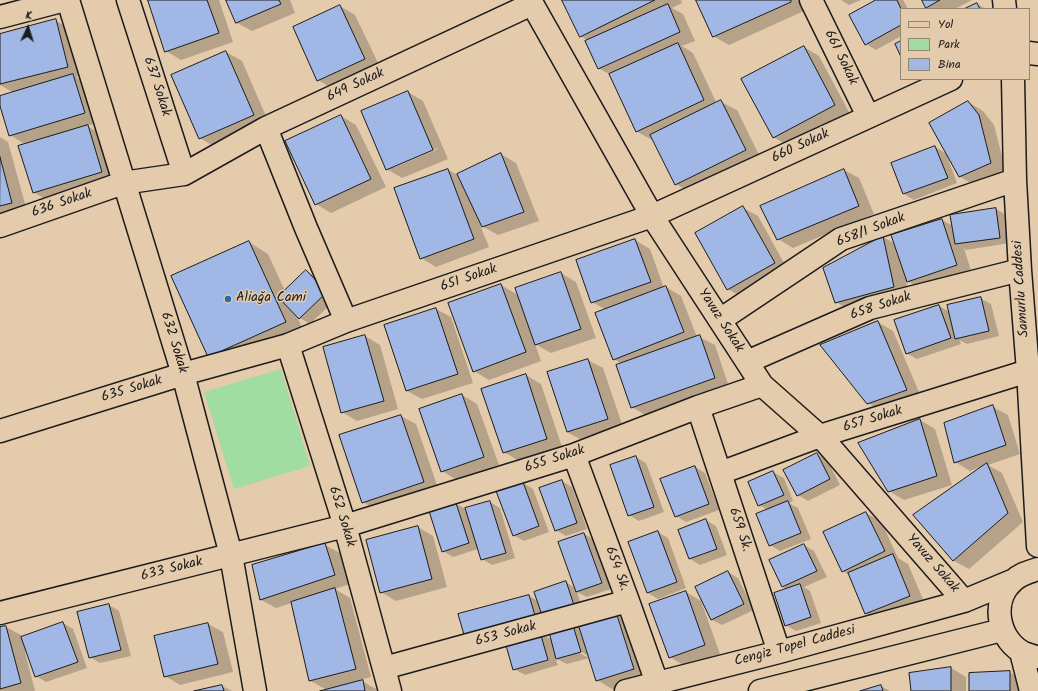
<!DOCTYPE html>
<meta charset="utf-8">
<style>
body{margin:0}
#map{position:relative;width:1038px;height:691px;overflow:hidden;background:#e4cbac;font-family:Kalam,sans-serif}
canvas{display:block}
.legend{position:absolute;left:900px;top:8px;width:130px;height:72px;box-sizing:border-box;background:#e4cbac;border:1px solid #948572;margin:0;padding:5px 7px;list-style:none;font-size:12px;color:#1c1c1c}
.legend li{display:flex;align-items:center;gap:8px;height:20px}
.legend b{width:20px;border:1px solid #948572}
.north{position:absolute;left:8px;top:8px;width:40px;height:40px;-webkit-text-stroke:3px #e4cbac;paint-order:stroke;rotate:4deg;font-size:11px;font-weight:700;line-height:16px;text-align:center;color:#1c1c1c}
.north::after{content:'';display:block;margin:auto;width:14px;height:18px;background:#1c1c1c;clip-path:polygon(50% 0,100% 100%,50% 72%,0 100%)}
</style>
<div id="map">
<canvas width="1038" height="691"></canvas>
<ul class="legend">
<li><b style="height:5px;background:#e4cbac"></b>Yol</li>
<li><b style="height:11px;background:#a1dca2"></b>Park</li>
<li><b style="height:11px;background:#a1b7e5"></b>Bina</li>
</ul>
<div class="north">K</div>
</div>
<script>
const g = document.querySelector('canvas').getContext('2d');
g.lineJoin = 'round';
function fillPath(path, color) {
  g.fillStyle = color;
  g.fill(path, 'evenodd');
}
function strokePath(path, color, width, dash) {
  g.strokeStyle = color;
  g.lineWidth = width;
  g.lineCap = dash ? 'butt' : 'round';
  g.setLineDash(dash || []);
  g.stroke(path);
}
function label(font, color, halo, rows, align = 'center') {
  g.font = font + ' Kalam,sans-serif';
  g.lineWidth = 3;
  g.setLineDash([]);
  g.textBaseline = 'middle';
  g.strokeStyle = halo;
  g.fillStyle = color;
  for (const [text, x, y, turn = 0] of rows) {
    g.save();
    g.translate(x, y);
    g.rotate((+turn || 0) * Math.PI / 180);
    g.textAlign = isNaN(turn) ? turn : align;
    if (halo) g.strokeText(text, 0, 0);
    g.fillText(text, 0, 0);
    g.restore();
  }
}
const green = new Path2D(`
 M281 369 310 466 234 489 204 392Z`);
const shadow = new Path2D(`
 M149 0H219L233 42 181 60 166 51Z
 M227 0H290L295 13 252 31 237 23Z
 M563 0H681L682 3 672 8 683 14 695 41 682 46 693 53 717 104 721 102 737 110 761 159 691 193 676 184 653 139 652 140 636 131 611 75 598 68 589 41 581 36Z
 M697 0H801L806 10 729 45 713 36Z
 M841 0H861L849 5Z
 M878 0H903L908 9H901V36L876 50 866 44Z
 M923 0H972L955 9H930L926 7Z
 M977 4 986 9H966Z
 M340 6 355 15 380 67 333 89 318 80Z
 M56 21 71 29 83 75 76 77 88 84 99 122 87 126 103 135 117 181 49 201 33 192 26 145 10 135 0 102V97L14 93 0 85V35Z
 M804 47 819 56 850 114 789 146 773 137Z
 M226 52 242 61 269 123 215 147 200 138Z
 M917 79H940L927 85Z
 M408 92 423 101 448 159 402 178 387 169ZM438 148V149L395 167V165Z
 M968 102 983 111 994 125 1006 172 975 185 960 177 948 155 947 156 957 183 914 200 904 194 892 164 935 147 947 154Z
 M341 116 356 125 386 187 331 213 316 204Z
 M0 137 8 142 27 211 0 219Z
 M501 154 516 163 539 221 498 235 480 225 489 247 436 267 421 258 448 170 458 175Z
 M844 170 859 178 874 214 793 248 778 239Z
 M743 208 758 216 789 272 743 298 728 289Z
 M996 209 1006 215 1010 243 966 250 964 248 972 274 923 290 906 280 909 295 851 311 836 302 883 237 896 244 942 220 953 226Z
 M635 240 650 249 664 288 666 287 681 296 697 337H699L715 345 729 387 647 416 632 407 622 364 614 359 606 310 592 302Z
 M249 242 268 254 285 291 306 271 316 277 337 298 310 324 300 318 296 315 305 334 209 356Z
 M561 273 576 282 596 338 551 353 535 344 541 361 489 380 474 371 501 285 518 295Z
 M980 298 991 304 999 336 967 344 959 340 961 344 917 359 906 353 939 306 950 312Z
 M436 309 451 317 473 383 422 399 407 391 385 326Z
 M878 322 893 331 922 399 883 412 868 403Z
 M365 336 380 345 398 409 357 421 342 412Z
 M588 360 603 368 623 427 583 441 567 432Z
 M526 375 541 384 562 447 519 461 504 452Z
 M462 395 477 404 499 465 457 480 442 471Z
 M993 407 1008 415 1020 454 988 465 1002 473 1023 522 969 569 954 561 914 515 983 466 970 471 955 462Z
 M401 416 416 424 439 491 378 511 363 502Z
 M920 420 935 429 952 485 904 500 889 491Z
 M817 454 827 460 840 485 808 501 798 495Z
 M636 457 646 463 664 512 639 521 629 515Z
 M695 467 705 473 719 510 686 522 676 516Z
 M773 472 784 478 793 501 789 503 798 508 811 539 780 551 770 545 768 510 759 505Z
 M562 481 572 487 587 529 566 536 556 530Z
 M523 483 533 489 549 532 524 541 513 535Z
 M490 502 500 508 515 558 492 565 482 559 478 549 453 557 443 551 456 504 466 509Z
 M866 513 881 521 898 558 908 564 925 604 881 622 865 613 849 575 843 571Z
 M705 520 716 526 727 555 700 565 690 559 679 530Z
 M418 527 433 536 447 587 396 601 381 592Z
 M658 532 668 538 686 588 658 599 648 593Z
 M584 534 595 540 611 589 587 597 577 592 584 613 476 644 529 596 538 601 566 582 575 588 560 542Z
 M325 545 340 553 350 584 335 589 350 598 371 677 360 680 378 690V691H324L327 690 309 680 292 603 276 608 261 600Z
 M804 545 814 551 827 577 804 587 810 591 821 623 796 631 786 625 787 589 783 587Z
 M728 572 738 578 754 610 722 625 712 620Z
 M686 592 701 601 720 654 685 666 670 657Z
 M109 605 119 611 131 656 100 663 90 657Z
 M617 616 632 625 649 678 612 689 597 680 590 657 577 649 576 651 589 658 567 664 555 658 558 665 525 675 514 669 540 633 552 640 572 623 581 628Z
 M63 623 73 629 87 668 46 682 36 676 27 651 25 652 35 691H0V628L6 627 21 635 22 638Z
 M208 624 223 632 233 672 180 685 165 676Z
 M951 668 966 677V691H912Z
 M1009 672 1025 681V691H970Z
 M222 686 232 691H198Z
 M881 686 890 691H863Z`);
const building = new Path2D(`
 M148 0H207L219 33 165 52Z
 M226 0H279L281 4 236 23Z
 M562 0H655L580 37Z
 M696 0H791V2L713 37Z
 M876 0H897L901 9V25L865 45 849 15Z
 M922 0H940L926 8Z
 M977 3 980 9H964Z
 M668 4 680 32 598 69 585 41Z
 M340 5 365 59 317 81 293 27Z
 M56 19 68 67 0 84V34Z
 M901 41V57L895 44Z
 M678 43 704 100 636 132 609 74Z
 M804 46 835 105 773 138 741 79Z
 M226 51 254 115 199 139 171 75Z
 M73 74 85 113 9 136 0 106V96Z
 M408 91 433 150 386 170 361 111Z
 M721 100 746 150 675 185 650 135Z
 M968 101 979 115 991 163 959 177 929 123Z
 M341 115 371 179 315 205 285 141Z
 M88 125 102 172 33 193 18 146Z
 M935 146 948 178 903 194 891 163Z
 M501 153 524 212 482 227 457 174Z
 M0 157 12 203 0 206Z
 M448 169 474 239 420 259 394 188Z
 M844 169 859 206 777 240 760 206Z
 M743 206 775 263 727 290 695 233Z
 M996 208 1000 238 955 244 950 215Z
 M942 219 957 265 907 282 891 235Z
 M883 236 894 287 835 303 823 268Z
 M635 239 651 282 591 303 576 260Z
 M249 241 286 322 208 357 171 276Z
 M306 270 327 292 299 319 278 297Z
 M561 272 581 329 535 345 515 288Z
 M501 284 526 352 473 372 448 303Z
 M666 286 684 332 613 360 595 313Z
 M981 297 989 331 955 339 947 305Z
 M939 305 951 338 906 354 894 320Z
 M436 308 458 374 406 391 384 325Z
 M878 321 907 390 867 404 820 345Z
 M365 335 384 401 341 413 323 347Z
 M700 335 715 378 631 408 616 365Z
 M588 359 608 419 567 432 547 372Z
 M526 374 547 439 503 453 481 389Z
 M462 394 484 457 441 472 419 409Z
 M993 405 1006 445 954 463 944 423Z
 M401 415 424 482 362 503 339 435Z
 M920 419 937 476 888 492 858 443Z
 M817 453 830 479 797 496 783 470Z
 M636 456 654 507 628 516 610 465Z
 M987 463 1008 513 953 561 913 515Z
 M695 466 709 504 675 517 660 479Z
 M773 471 784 495 758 506 748 482Z
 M562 480 577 523 555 531 539 488Z
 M523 482 539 526 513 536 496 491Z
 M490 501 506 553 481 560 465 508Z
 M788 501 801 533 769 546 756 514Z
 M456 503 469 543 442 552 429 511Z
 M866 512 885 551 842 572 823 532Z
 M706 519 717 549 689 559 678 530Z
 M418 526 432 579 380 593 366 540Z
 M658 531 677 582 647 593 628 542Z
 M584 533 602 583 576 592 558 542Z
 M325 543 335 575 260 600 252 565Z
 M804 544 817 571 782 587 769 560Z
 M893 554 910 596 865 614 848 573Z
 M728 571 744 604 711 620 695 587Z
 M566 581 575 608 543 618 534 592Z
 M800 584 811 617 785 626 774 593Z
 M335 588 356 669 309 681 291 602Z
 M686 591 705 645 669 658 649 604Z
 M529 595 536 619 465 638 458 614Z
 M109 604 121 650 89 658 77 612Z
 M617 615 634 669 596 681 579 627Z
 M63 622 78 662 35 677 21 637Z
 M572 622 581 652 556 659 548 628Z
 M208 623 218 664 164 677 154 636Z
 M6 626 21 683 0 689V627Z
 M540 632 548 660 513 670 505 642Z
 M951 667V691H911L909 673Z
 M1010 671V691H969V673Z
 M363 680 365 691H320Z
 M222 685 224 691H194Z
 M881 685 883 691H860Z`);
const minor = new Path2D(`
 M68 0 183 374 231 555 255 691
 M128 0 184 174
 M530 0 652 216 762 385 823 439 964 601
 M811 0 868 116
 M1004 0 1005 9
 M0 17 65 0
 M1029 53 1038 54
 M1013 79 1015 180 1020 270 1028 371 1038 546
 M266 128 306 228 346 321
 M0 226 123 183 184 174 266 128 532 4
 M720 320 841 239 1015 180
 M288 345 345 526 390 691
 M747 362 870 308 1020 270
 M698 407 779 652
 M0 431 183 374 288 345 346 321 652 216 951 79
 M574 455 628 601 657 683
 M720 473 820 436 1028 371 1038 374
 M1038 569C1029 572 1020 574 1013 581 990 601 998 642 1026 654 1030 655 1034 657 1038 657
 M0 613 345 526 574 455 698 407 762 385
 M1021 652 1031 691
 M384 668 628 601
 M626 691 779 652 964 601 1012 581
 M760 691 1002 630`);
const markers = [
 [228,299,4,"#1f6fb2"]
];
const streetNames = [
 ["661 Sokak",840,58,64],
 ["649 Sokak",356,86,-25],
 ["637 Sokak",156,87,72],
 ["660 Sokak",801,147,-25],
 ["636 Sokak",62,204,-19],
 ["658/1 Sokak",871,231,-21],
 ["651 Sokak",469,279,-19],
 ["Samurlu Caddesi",1022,289,-94],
 ["658 Sokak",881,307,-18],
 ["Yavuz Sokak",720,321,57],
 ["632 Sokak",173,343,73],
 ["635 Sokak",132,390,-17],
 ["657 Sokak",873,420,-17],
 ["655 Sokak",555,460,-18],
 ["652 Sokak",341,517,73],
 ["659 Sk.",739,530,72],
 ["Yavuz Sokak",932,564,49],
 ["654 Sk.",616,569,70],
 ["633 Sokak",172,570,-14],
 ["653 Sokak",506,635,-15],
 ["Cengiz Topel Caddesi",795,647,-15]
];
const poiNames = [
 ["Aliağa Cami",236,299]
];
fillPath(green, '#a1dca2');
fillPath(shadow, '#0003');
fillPath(building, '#a1b7e5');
strokePath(building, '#1c1c1c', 1);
strokePath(minor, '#1c1c1c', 25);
strokePath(minor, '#e4cbac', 22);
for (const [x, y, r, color] of markers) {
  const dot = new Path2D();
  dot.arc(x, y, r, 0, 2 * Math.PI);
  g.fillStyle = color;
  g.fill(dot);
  strokePath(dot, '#e4cbac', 1.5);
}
label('14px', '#1c1c1c', '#e4cbac', streetNames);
label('14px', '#1c1c1c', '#e4cbac', poiNames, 'left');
</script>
